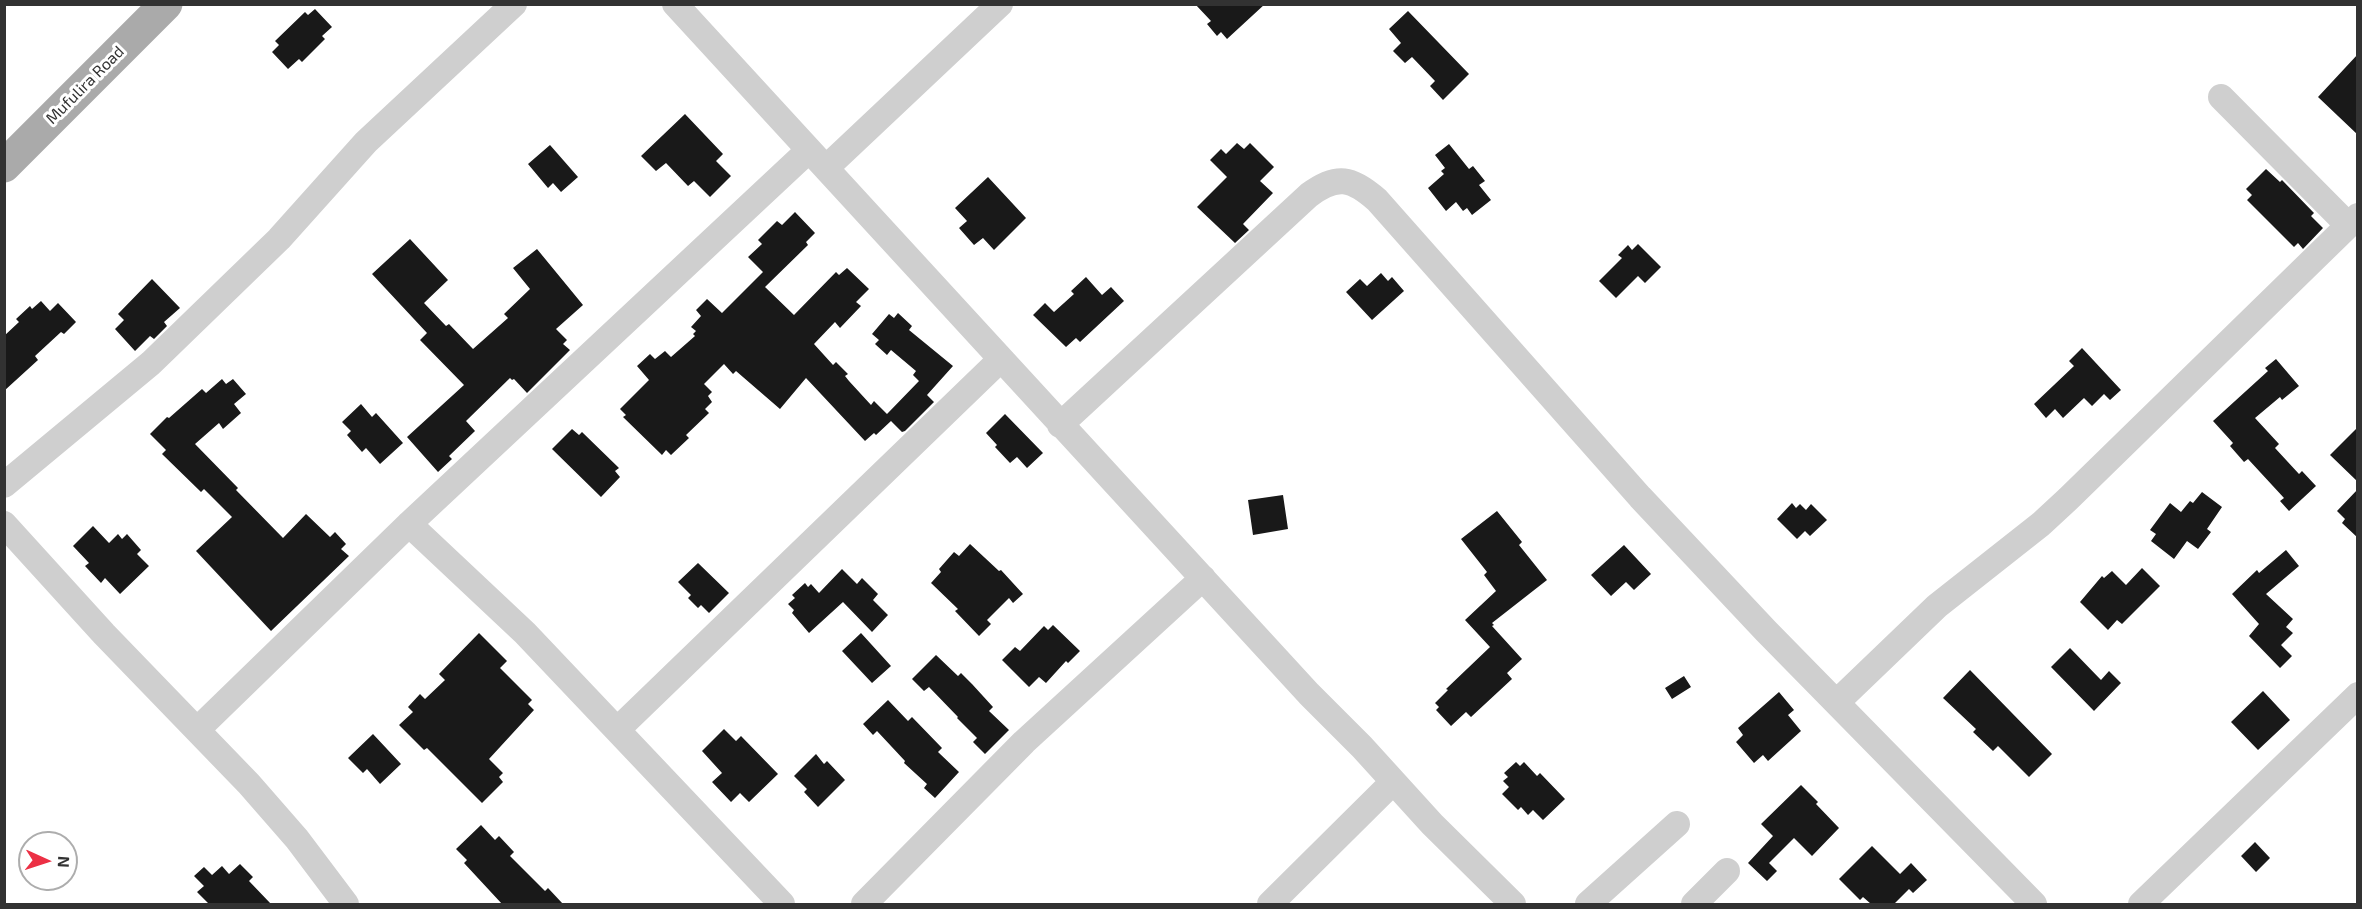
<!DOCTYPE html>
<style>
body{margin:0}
#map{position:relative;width:2362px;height:909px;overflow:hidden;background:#fff;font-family:"Exo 2",sans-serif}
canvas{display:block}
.frame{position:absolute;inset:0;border:6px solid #323232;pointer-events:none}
.north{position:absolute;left:18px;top:831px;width:60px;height:60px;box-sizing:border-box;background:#fff;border:2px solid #adadad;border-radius:50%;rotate:93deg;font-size:16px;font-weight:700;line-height:24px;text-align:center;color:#323232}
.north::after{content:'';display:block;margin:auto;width:21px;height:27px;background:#ec3045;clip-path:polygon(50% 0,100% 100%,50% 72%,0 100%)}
</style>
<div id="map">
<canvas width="2362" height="909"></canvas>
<div class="frame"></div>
<div class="north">N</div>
</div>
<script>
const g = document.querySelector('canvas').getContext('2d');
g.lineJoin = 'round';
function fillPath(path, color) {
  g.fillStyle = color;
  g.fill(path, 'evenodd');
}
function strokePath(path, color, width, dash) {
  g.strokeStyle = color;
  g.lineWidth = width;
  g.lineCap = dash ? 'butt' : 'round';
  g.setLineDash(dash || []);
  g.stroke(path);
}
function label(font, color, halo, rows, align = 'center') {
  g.font = font + ' "Exo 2",sans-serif';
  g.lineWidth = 6;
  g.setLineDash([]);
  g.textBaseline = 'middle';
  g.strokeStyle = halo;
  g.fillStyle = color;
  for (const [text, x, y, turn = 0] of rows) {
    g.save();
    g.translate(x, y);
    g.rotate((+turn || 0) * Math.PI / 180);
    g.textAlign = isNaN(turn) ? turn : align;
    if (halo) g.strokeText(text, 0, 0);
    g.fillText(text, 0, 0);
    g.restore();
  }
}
const building = new Path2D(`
 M1195 4H1265L1227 39 1221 32 1217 36 1207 24 1211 21Z
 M315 9 332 27 322 36 325 39 302 62 299 59 288 69 272 52 279 45 275 41 305 12 308 15Z
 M1408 11 1469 74 1443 100 1430 86 1435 81 1412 57 1405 63 1393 51 1401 43 1389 29Z
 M2358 54V135L2318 97Z
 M685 114 723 154 716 161 731 176 710 197 694 181 688 186 666 163 656 171 641 156Z
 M1237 143 1244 149 1250 143 1274 167 1260 181 1273 193 1243 224 1249 230 1235 243 1197 207 1227 177 1210 160 1221 149 1226 154Z
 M1449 144 1469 169 1473 166 1485 181 1479 185 1491 200 1472 215 1467 208 1463 211 1456 202 1446 211 1428 188 1444 174 1441 171 1445 168 1435 155Z
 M550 145 578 177 561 192 553 183 548 188 528 164Z
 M2266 169 2280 182 2282 180 2314 213 2311 216 2323 228 2303 249 2298 243 2294 247 2247 200 2252 195 2246 189Z
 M988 177 1026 218 994 250 983 238 974 245 959 228 967 221 955 208Z
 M795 212 815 233 806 242 808 245 765 287 794 315 836 272 839 275 847 268 869 289 856 302 861 306 840 328 835 322 814 344 833 365 836 362 848 374 845 376 849 381 871 405 874 401 887 414 919 381 913 375 916 371 891 350 887 355 875 344 879 340 872 334 889 314 894 318 898 313 912 326 909 330 953 366 927 395 934 402 905 431 902 432 891 421 876 435 874 433 865 441 806 378 780 409 736 371 733 374 724 364 704 384 712 392 708 396 712 402 705 409 709 413 686 435 689 438 671 455 666 450 662 455 623 417 626 415 620 409 649 380 637 366 650 354 655 359 665 351 671 357 695 336 693 334 696 331 691 327 701 316 696 310 707 299 722 313 763 272 748 257 762 244 758 240 777 221 782 225Z
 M410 239 448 280 424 303 446 326 449 324 473 349 508 318 504 314 530 289 513 268 537 249 583 305 556 329 567 340 563 344 570 350 527 393 514 379 512 380 510 378 466 421 475 431 449 456 452 459 438 472 407 437 464 385 420 340 427 333 372 274Z
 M1638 244 1661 267 1645 283 1638 276 1616 298 1599 281 1622 258 1618 255 1628 245 1632 250Z
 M1381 273 1388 281 1392 277 1404 291 1372 320 1346 292 1360 279 1367 286Z
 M1086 277 1102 295 1111 287 1124 301 1080 342 1076 338 1066 347 1033 315 1045 303 1054 312 1074 294 1071 291Z
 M152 279 180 308 164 322 167 326 154 339 150 336 135 351 115 329 124 320 118 314Z
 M41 301 50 311 58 303 76 322 64 334 61 332 35 356 38 360 4 391V336L19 322 16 319 30 306 32 309Z
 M2082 348 2121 390 2110 400 2104 394 2092 406 2084 398 2063 418 2055 409 2046 418 2034 404 2074 366 2069 361Z
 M2276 359 2299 386 2282 400 2280 397 2255 418 2279 444 2275 448 2299 474 2302 471 2316 486 2289 511 2280 501 2284 498 2248 459 2244 462 2230 446 2233 443 2213 421 2268 371 2265 368Z
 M222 379 226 384 233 379 246 394 234 404 241 413 223 429 219 423 195 444 238 488 236 490 283 538 306 514 330 537 335 532 346 544 341 549 349 556 271 631 196 551 232 517 204 489 201 492 162 454 166 450 150 434 167 417 169 418 202 389 206 393Z
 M361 404 372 417 376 413 403 443 380 464 366 448 362 452 347 435 351 431 342 422Z
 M1005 414 1043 453 1027 468 1017 457 1010 463 995 447 997 445 986 433Z
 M2358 427V482L2330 455Z
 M572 429 579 435 582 432 619 468 615 471 620 477 601 497 552 449Z
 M2358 489V538L2342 523 2345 519 2337 511Z
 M2202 492 2222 507 2207 529 2211 532 2198 549 2187 541 2174 559 2151 541 2156 534 2150 530 2170 503 2181 512 2190 501 2193 503Z
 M1283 495 1288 529 1253 535 1248 500Z
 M1792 503 1796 508 1800 504 1806 510 1811 504 1827 520 1810 536 1805 531 1797 539 1777 519Z
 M1497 511 1522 542 1519 545 1547 580 1492 623 1494 625 1492 626 1522 659 1507 673 1512 679 1471 717 1466 712 1451 726 1436 710 1439 707 1435 703 1448 690 1446 689 1490 647 1465 620 1496 591 1484 575 1487 572 1461 539Z
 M93 526 109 543 118 534 122 539 127 534 141 550 137 554 149 566 120 594 105 578 101 583 85 566 89 563 73 546Z
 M970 544 999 571 1001 570 1023 594 1013 603 1009 598 987 620 991 624 979 636 955 611 958 609 931 583 941 572 939 569 954 552 959 556Z
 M1624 545 1651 574 1634 590 1626 582 1611 596 1591 575Z
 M2286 550 2299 566 2266 594 2293 619 2286 627 2293 633 2281 645 2292 656 2280 668 2249 636 2259 624 2232 594 2257 570 2259 573Z
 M698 563 729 593 709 613 701 605 698 608 688 598 691 595 678 582Z
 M2142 568 2160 586 2122 624 2117 620 2108 630 2080 602 2102 576 2104 578 2112 571 2126 585Z
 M842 569 857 584 862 578 878 594 873 600 888 615 872 632 843 602 809 633 792 613 794 610 788 604 795 598 792 595 805 583 808 587 811 584 819 593Z
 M1053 625 1080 651 1068 663 1066 661 1046 683 1039 677 1029 687 1002 660 1015 647 1020 651 1044 626 1048 630Z
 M479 633 507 661 500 668 532 700 528 704 534 710 489 759 503 773 499 777 503 782 482 803 427 748 424 750 399 725 413 712 408 707 420 694 425 699 445 680 439 674Z
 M861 633 891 666 872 683 842 651Z
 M2070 648 2101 680 2109 671 2121 683 2094 711 2051 667Z
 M936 655 958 676 961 673 972 684 993 707 989 711 1009 730 985 754 973 742 977 738 957 718 958 717 929 687 924 691 912 679Z
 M1970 670 2052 754 2029 777 1998 746 1993 751 1973 732 1976 729 1943 698Z
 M1684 676 1691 687 1672 699 1665 688Z
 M2263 691 2290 720 2258 750 2231 722Z
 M1779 692 1794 710 1788 715 1801 731 1768 761 1763 755 1754 763 1736 742 1743 735 1738 728Z
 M888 700 908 721 912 717 942 748 938 752 959 772 935 798 924 788 927 784 904 763 905 761 877 731 873 735 863 724Z
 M724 729 736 741 741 736 778 774 749 802 740 793 731 802 712 782 722 773 702 751Z
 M373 734 401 764 380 784 367 769 363 773 348 758Z
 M816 754 824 764 827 761 845 780 818 807 804 792 807 789 794 776Z
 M1516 762 1520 766 1524 762 1537 776 1540 773 1565 799 1543 820 1533 810 1528 815 1521 807 1518 810 1502 794 1509 787 1503 781 1508 777 1504 773Z
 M1801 785 1818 802 1816 804 1839 828 1812 856 1794 838 1769 863 1777 871 1767 881 1748 863 1773 836 1761 824Z
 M481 825 495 840 499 836 514 852 510 856 545 891 548 888 563 904H502L464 863 467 860 456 849Z
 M2255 842 2270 858 2256 872 2241 856Z
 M1872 846 1900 874 1911 863 1927 880 1913 893 1909 889 1894 904H1871L1863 897 1860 900 1839 879Z
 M240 864 253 877 249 881 271 904H209L197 892 204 886 194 876 204 867 212 875 222 866 229 874Z`);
const minor = new Path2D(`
 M675 4 1309 694 1362 747 1432 824 1513 904
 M2221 97 2348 225
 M826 168 1000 4
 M1060 425 1309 195C1337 174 1352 178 1377 200L1640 497 1766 631 2034 904
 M4 485 151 363 279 239 366 142 514 4
 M4 524 104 634 249 784 297 839 346 904
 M409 524 525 633 782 904
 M1837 702 1937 606 2041 524 2068 499 2358 216
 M198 729 409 524 809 150
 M617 730 1000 360
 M864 904 1024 742 1203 578
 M1270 904 1393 782
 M1588 904 1677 824
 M1694 904 1727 871
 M2141 904 2358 695`);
const major = new Path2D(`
 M4 166 166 4`);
const streetNames = [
 ["Mufulira Road",85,85,-45]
];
fillPath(building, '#191919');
strokePath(minor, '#cfcfcf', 26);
strokePath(major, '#aaa', 33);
label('16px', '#323232', '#fff', streetNames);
</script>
